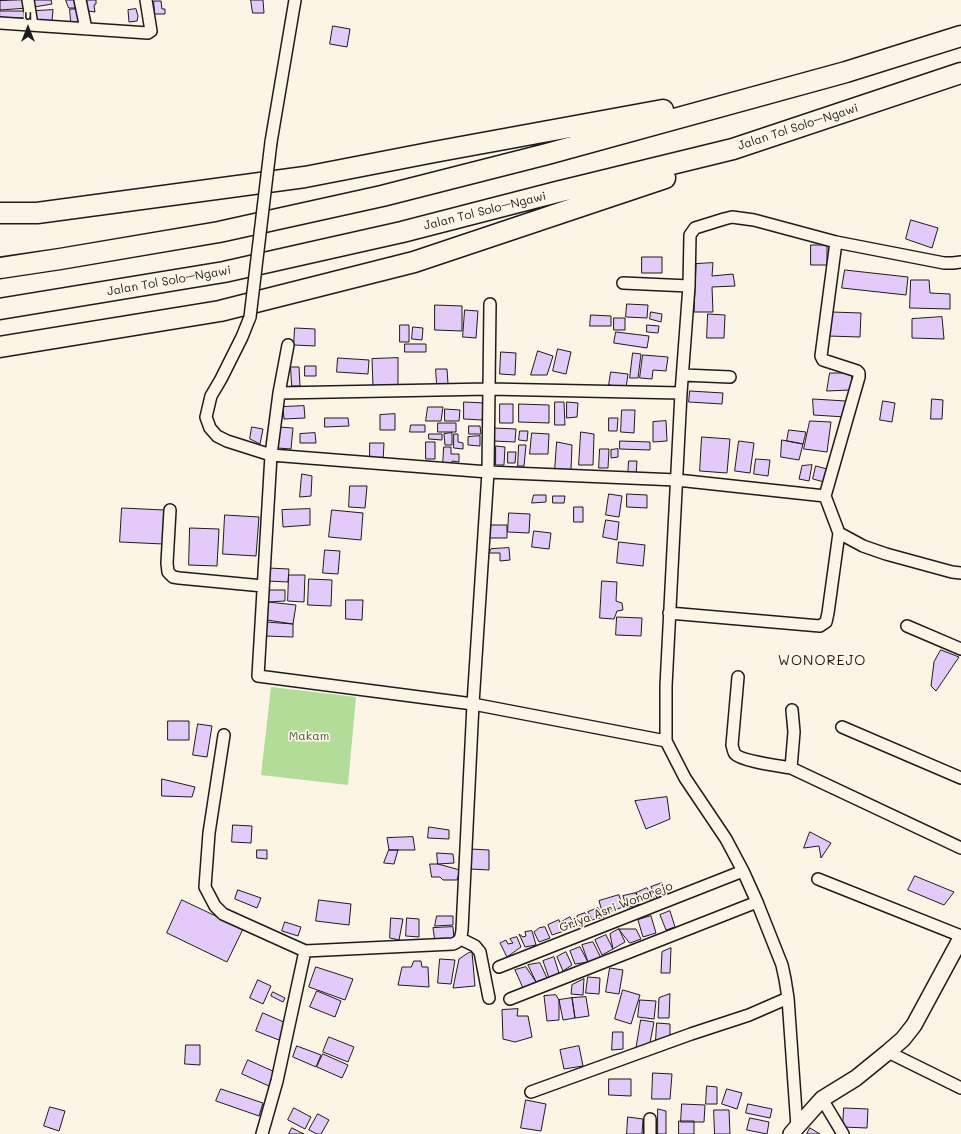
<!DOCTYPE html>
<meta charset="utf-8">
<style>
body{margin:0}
#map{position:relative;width:961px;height:1134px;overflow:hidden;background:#fcf5e5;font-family:Mali,sans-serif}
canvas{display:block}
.north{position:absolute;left:8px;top:8px;width:40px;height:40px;-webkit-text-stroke:3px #fcf5e5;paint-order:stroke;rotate:0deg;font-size:11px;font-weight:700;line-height:16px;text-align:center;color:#1c1c1c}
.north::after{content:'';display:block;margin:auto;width:14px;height:18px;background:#1c1c1c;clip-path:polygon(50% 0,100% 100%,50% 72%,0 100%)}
</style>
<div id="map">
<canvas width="961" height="1134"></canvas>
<div class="north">U</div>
</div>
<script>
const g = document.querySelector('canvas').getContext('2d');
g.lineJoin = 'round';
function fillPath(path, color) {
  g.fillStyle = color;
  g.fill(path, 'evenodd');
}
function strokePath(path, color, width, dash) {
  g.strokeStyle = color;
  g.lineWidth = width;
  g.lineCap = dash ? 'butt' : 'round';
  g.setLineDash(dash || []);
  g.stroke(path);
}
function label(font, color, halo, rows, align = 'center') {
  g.font = font + ' Mali,sans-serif';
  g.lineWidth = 3.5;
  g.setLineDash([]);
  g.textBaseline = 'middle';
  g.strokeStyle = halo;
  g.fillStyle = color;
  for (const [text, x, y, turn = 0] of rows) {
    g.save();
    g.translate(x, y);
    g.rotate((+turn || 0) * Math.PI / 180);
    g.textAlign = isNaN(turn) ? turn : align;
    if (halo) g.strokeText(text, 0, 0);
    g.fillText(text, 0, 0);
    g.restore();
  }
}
const green = new Path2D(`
 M271 687 356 697 348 785 261 775Z`);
const building = new Path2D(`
 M27 0 28 8 0 10V1Z
 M33 0H51L52 4 34 7Z
 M66 0H75V8H69Z
 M87 0H96V4L94 5 95 12 88 11Z
 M251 0H263L264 13H253Z
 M154 1H161L162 9H165V14H155Z
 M70 9H77L79 23H75L71 22Z
 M136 9 138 16 137 21 129 22 128 10Z
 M53 10 52 21 37 23 36 11Z
 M0 11H25L24 18H0Z
 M333 26 350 29 347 47 330 44Z
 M911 220 938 228 932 248 906 239Z
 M811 245H827V265H811Z
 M642 257H662V273H642Z
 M713 263 712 276 733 274 735 286 712 287 713 312H694L696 264Z
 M845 270 908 277 906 295 842 288Z
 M911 280H929L930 293 950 294V309L910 308Z
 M627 304 648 305 647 318 626 317Z
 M435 305 462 306V331L435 330Z
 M465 310 478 311 476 338 463 337Z
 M651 312 662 314 661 322 650 319Z
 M832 312 861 313 860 337 828 336Z
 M708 314 725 315 724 338H707Z
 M591 315 611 316V326H590Z
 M942 317 944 339 912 338V319Z
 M614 318H625V330H614Z
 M400 325H409V342H400Z
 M647 325 659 326 658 333 647 332Z
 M413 327 423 328 422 340 412 339Z
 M295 328 315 329V346L294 345Z
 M616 332 649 336 647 348 614 343Z
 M405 344H426V352H405Z
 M558 349 571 352 566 374 553 371Z
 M538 351 553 356 547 375H531Z
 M501 352 516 353 515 375 500 374Z
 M633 353 641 354 638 378H630Z
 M643 355 668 357 666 371 653 370 652 379 640 378Z
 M338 358 369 360 368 374 337 372Z
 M398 358V386H373L372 359Z
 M305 366H316V376H305Z
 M291 367H299L300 386H292Z
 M436 369H447L448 384 437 385Z
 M611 372 628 374 626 388 609 385Z
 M830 373H852L851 390 827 391Z
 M690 391 723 393 722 404 689 402Z
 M813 399 846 401 845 417 814 415Z
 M932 399 943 400 942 419H931Z
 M883 401 895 403 892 422 880 420Z
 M464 402 485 403 482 420 464 419Z
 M555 402H564L565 425H555Z
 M567 402 578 403 577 417 567 418Z
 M500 404H513V423H500Z
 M519 404 549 405V423L519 422Z
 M304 406 305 418 284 419 283 407Z
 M428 407H443L441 421H426Z
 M445 409 460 410 459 421H445Z
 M622 410H635L634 433 621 432Z
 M395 414V430H380V415Z
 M325 418H348L349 426 325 427Z
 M609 418H618L617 431H609Z
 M666 421 667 441 653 442V422Z
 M810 421 831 422 827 452 804 449Z
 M438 423H456V432H438Z
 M411 425H425V432H410Z
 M469 426H480L481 434H469Z
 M252 427 263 429 260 444 250 439Z
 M279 427 293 428 291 449 278 448Z
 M493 428 516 429 515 442 493 441Z
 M789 430 806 432 803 444 787 441Z
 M520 431H528L527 441 519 440Z
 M581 432 594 434 593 465H579Z
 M315 433 316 443H300V434Z
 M452 433V445H445L444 434Z
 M532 433 549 434 548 454H530Z
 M429 434H442V440L429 439Z
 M454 434H458V442L463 443V449L454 448Z
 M480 436V446L468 445V437Z
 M702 437 730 439 727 473 700 471Z
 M782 440 803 444 799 460 781 457Z
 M620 441 650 442V450L620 449Z
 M739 441 754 443 750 473 735 471Z
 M426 442H435V459H426Z
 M557 442 572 445 571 470H555Z
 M370 443H384L383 462H370Z
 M519 445H526L524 466H518Z
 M496 446 505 447 504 465H496Z
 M444 447H451V454H459V462L452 461V466H443Z
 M600 449H609L608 468H599Z
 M618 449V457L611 458V450Z
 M508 452H516L515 463H508Z
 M756 459 770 460 768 476 754 474Z
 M629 461H637L636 476H628Z
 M812 465 809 481 799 479 802 466Z
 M816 466 827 469 824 482 813 479Z
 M302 474 312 476 311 496 300 497Z
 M350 486H367L365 508 349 507Z
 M609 494 622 496 619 517 606 515Z
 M627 494 647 495V508L627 507Z
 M534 495H546V502L532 503Z
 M553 496H565L564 503H553Z
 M574 507H583V522H574Z
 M122 508 164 510 163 544 120 542Z
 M310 509V525L283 527 282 510Z
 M332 510 363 513 361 540 329 537Z
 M509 513 530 514 529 533 508 532Z
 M225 515 259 517 256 556 223 554Z
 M606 520 619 522 617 540 603 537Z
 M490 525H507V538H490Z
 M190 528 219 529 217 566 189 565Z
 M534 531 551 533 549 549 532 547Z
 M619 542 645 545 643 566 617 563Z
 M509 548 510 560 500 561V553H489L491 549Z
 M325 550 340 551 338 574 323 573Z
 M268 568 289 569 288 582 267 581Z
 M289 575H305L304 602 288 601Z
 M309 579 332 580 331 606 308 605Z
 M602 581 617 582 616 601 622 603 623 610 617 611 614 619 600 618Z
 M268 590H285V601L268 602Z
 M346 600H363L362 620 346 619Z
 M268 602 296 605 293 624 267 620Z
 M617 617 642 618 641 636 616 635Z
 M266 622 293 624V637L265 636Z
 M941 650 959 657 936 691 931 686 934 662Z
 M168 721H189V740H168Z
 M198 724 212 726 207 757 193 755Z
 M162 779 195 787 192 797 162 796Z
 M667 797 670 819 646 829 635 801Z
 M233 825 252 826 251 843 232 842Z
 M429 827 449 830V839L428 838Z
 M810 832 831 843 821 858 819 846 804 848Z
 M413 837 415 850H389L387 838Z
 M471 849 489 850V870L470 869Z
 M257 850H267V859L257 858Z
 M389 850H398L394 864 384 863Z
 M437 853 453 854 454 863 438 864Z
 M430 864H438L460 870 457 880H443L440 877H432Z
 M915 876 954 892 944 905 908 890Z
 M662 883 668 894 657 898 651 887Z
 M647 888 654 898 643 901 636 893Z
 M238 890 261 898 257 908 235 899Z
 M636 893 640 904 627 908 623 896Z
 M619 895 623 907 603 914 599 901Z
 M182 900 243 929 227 962 167 933Z
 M319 900 351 904 349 925 316 921Z
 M598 908 604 917 592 920 588 912Z
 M670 911 675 927 666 930 660 915Z
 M585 913 589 921 578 926 577 916Z
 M437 916H453V925L435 926Z
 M651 916 656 933 643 937 638 920Z
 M570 917 575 926 566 930 560 923Z
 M391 918 403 919 399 940 390 938Z
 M407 918 419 919V937L406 936Z
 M559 920 564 931 552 935 548 925Z
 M285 922 301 927 298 936 282 931Z
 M453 927 454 940 435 942 433 928Z
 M545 927 550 938 539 942 534 932 539 928Z
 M619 929H636L641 939 630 943Z
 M619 929 625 942 613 949 610 934Z
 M532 931 536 945 525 947 519 934 523 937 526 936 525 932Z
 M606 935 613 949 602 955 595 940Z
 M517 937 521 947 507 957 500 943 506 940 508 944 513 943 510 939Z
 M593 942 601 958 588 962 582 945Z
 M580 947 588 962 575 964 570 951Z
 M671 948 670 973H661L662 952Z
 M472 952 475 986 453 988 459 959 468 953Z
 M566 952 572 965 563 971 557 957Z
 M554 957 559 973 549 978 543 961Z
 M440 959 455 960 451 984 438 983Z
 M414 961H421L422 967H428L429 987 398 985 402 967H411Z
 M540 963 547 978 536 982 528 965Z
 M316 967 353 979 345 1000 309 987Z
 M526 967 536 982 523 988 515 970Z
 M610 968 623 970 619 994 606 992Z
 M588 977 600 978 599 994 586 993Z
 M584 979 583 995 571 994 572 985Z
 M258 980 271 986 263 1004 250 998Z
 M623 990 640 995 631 1024 615 1019Z
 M317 991 341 1001 335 1017 310 1007Z
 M273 992 285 998 283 1002 271 996Z
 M670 994 669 1018H658L659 998Z
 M556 995 559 1000V1020L547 1021 544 996Z
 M586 997 589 1016 575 1018 572 998Z
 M572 998 575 1018 563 1020 559 1000Z
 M640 1000 656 1001 654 1019 638 1017Z
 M518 1009 517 1016H528L532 1037 515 1042 503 1039 502 1010Z
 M263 1013 286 1023 279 1040 256 1031Z
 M641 1020 654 1022 649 1048 636 1050Z
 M657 1023 670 1024V1040H656Z
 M613 1032H623V1049L612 1050Z
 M329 1037 354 1047 348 1062 323 1052Z
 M186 1045H200V1065L185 1064Z
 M297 1046 321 1055 316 1067 293 1057Z
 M579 1046 583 1066 564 1069 560 1050Z
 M323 1054 348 1065 342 1078 317 1067Z
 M248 1060 275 1072 269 1086 242 1074Z
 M653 1073 672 1074 670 1099H652Z
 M609 1079H631V1096L609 1095Z
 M707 1086 717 1087V1104H706Z
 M221 1089 263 1103 259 1116 216 1101Z
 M727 1089 742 1093 737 1109 722 1104Z
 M526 1100 546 1104 541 1131 521 1128Z
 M682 1104 705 1105 704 1122H681Z
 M748 1104 772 1109 770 1118 746 1113Z
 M50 1107 65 1111 59 1131 44 1126Z
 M294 1108 311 1117 305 1129 288 1120Z
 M844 1108 868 1109 867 1128 843 1127Z
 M658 1109 666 1111V1134H658Z
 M714 1110H729L730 1134H715Z
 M318 1114 329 1120 321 1134H317L309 1130Z
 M628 1117 643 1119 642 1134H627Z
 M750 1118 769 1122 767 1134 747 1130Z
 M679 1121H694V1134H679Z
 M292 1128 304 1134H289Z
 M810 1128 820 1134H807Z`);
const street = new Path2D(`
 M28 0 32 25
 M80 0 86 29
 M0 23 148 33 151 31 146 0
 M271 142 295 0
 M623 283 689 286
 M250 317 242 337 221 379 211 396 206 417 210 428 217 436 227 441 271 455 258 676 473 704 666 741
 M288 345 279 393 271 455 488 472 677 480 825 496 839 533 863 546 886 554 952 572 961 573
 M683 375 730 377
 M279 393 489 389 681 393
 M825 496 859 377V373L857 371 823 360 821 356 836 242
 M170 510 167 563 168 572 173 577 179 578 263 586
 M669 613 820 626 826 622 828 613 839 533
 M907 626 961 649
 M738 677 732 745C733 748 733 751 735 754 741 761 780 766 791 768L794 732 792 710
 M842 727 961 778
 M224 735 209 833 205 887 215 906 223 914 305 951
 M791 768 961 848
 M818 879 961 936
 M461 939 475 946 480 952 489 998
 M499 967 743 871
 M510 999 757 902
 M888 1052 961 1088
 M531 1092 691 1034 749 1015 788 998
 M822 1099 843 1134
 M797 1127 788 998 785 979 782 965 757 902 743 871 726 839 685 778 666 741V686L681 393 689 286 690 235 695 228 724 219 732 217 754 220 836 242 944 263H953L961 262
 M262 1134 277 1081 305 951 453 944C461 941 461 937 462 930L473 704 488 472 490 304
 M650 1134V1119`);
const secondary = new Path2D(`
 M791 1134 797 1127 822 1099 856 1078 888 1052 903 1039 914 1025 961 938`);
const highway = new Path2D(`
 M0 213H37L305 177 434 152 663 110
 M0 268 60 259 219 232 382 196 547 154 846 72 961 36
 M0 309 224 272 402 232 557 192 733 149 961 73
 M0 347 220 311 414 262 665 178`);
const streetBridge = new Path2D(`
 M250 317 271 142`);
const streetNames = [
 ["Jalan Tol Solo–Ngawi",798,127,-18],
 ["Jalan Tol Solo–Ngawi",485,211,-14],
 ["Jalan Tol Solo–Ngawi",169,281,-10],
 ["Griya Asri Wonorejo",616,907,-21]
];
const parkNames = [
 ["Makam",309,736]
];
const quarterNames = [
 ["WONOREJO",822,661]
];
fillPath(green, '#b3dc98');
fillPath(building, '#e3caf9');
strokePath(building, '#1c1c1c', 1);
strokePath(street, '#1c1c1c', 14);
strokePath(secondary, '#1c1c1c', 18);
strokePath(highway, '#1c1c1c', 23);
strokePath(street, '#fcf5e5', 11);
strokePath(secondary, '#fcf5e5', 15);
strokePath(highway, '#fcf5e5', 20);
strokePath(streetBridge, '#1c1c1c', 14, []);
strokePath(streetBridge, '#fcf5e5', 11);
label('12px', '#1c1c1c', '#fcf5e5', streetNames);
label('12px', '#495641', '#fcf5e5', parkNames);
g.letterSpacing = '1px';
label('14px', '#1c1c1c', '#fcf5e5', quarterNames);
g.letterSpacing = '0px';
</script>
